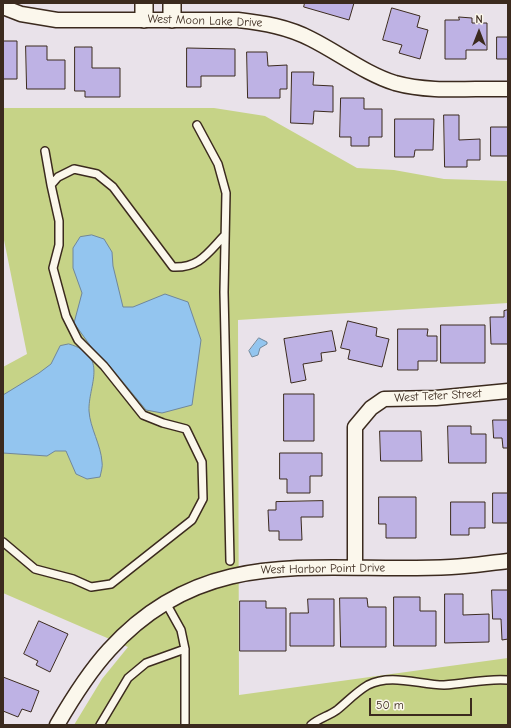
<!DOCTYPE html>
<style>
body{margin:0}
#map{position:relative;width:511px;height:728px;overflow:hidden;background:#e9e2ea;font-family:"Comic Neue",sans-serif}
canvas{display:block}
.frame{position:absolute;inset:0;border:4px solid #3b2a1e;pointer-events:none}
.north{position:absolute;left:459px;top:12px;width:40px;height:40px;-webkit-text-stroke:3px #fbf7ec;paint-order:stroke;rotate:0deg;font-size:11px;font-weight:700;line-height:16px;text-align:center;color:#3b2a1e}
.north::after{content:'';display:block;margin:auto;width:14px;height:18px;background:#3b2a1e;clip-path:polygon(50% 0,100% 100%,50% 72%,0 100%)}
.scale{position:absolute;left:369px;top:698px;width:103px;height:18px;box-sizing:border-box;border:2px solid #3b2a1e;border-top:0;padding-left:5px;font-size:12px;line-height:14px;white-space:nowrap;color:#3b2a1e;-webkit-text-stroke:3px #fbf7ec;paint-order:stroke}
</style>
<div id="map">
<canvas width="511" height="728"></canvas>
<div class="frame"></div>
<div class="north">N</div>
<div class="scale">50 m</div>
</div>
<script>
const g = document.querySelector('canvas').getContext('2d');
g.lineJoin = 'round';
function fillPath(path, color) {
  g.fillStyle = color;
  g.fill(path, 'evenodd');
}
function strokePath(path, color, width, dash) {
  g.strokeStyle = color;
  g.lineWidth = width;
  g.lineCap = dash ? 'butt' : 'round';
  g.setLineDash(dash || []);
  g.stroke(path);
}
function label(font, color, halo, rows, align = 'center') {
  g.font = font + ' "Comic Neue",sans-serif';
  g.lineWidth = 3;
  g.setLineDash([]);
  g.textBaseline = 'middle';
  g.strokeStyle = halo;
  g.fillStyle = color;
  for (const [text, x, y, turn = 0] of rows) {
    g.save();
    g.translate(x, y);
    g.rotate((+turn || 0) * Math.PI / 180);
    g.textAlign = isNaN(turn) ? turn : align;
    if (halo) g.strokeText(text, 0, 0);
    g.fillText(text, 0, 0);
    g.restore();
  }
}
const green = new Path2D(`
 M3 108H214L265 116 357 168 394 170 444 179 508 181V303L238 320 239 695 508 658V725H74L102 679 128 647 3 593V367L27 354 3 235Z`);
const water = new Path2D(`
 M92 235 104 239 112 252 113 266 123 307H133L165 294 188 302 201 340 192 405 162 413 146 410 109 365 97 355 74 323 82 293 73 268V248L80 237Z
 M259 338 267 342V344L260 348 258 355 252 357 249 351Z
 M69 344C110 356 88 385 89 411 90 428 101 445 102 462 103 466 101 472 100 477L87 479 76 474 66 451H55L47 456 3 453V395L39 373 51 364 60 346Z`);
const building = new Path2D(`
 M305 3H354L349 20 304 7Z
 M392 8 420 16 417 27 428 30 420 59 399 53 402 45 383 40Z
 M459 17 472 18V23H487V50H466V59H445V20H459Z
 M497 37H508V59H497Z
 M3 41H17V79H3Z
 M26 46H47V60H65V89H27Z
 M75 47H92V68H120V97H85V91H75Z
 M187 48 235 49V76H201V87H187Z
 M247 52H267L268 66 287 65V89H280V98H248Z
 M292 72H314L313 85 333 86V112L314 111 313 124 291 123Z
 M341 98H364V109H382V137H369V146H351V137H340Z
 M444 115H459V140L480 139V160H467V167H445Z
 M395 119H434L433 150H415L414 157H395Z
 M491 127H508V156H491Z
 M508 310V344H491L490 317H504V311Z
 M348 321 377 328 376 336 389 339 382 367 348 359 350 350 341 348Z
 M441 325H485V363H441Z
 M398 329H428L427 336H437V361H418V370H398Z
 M332 331 336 351 321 353 322 361 303 364 306 380 291 383 284 339Z
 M284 394H314V441H284Z
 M493 420H508V448H503L502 438H494Z
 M448 426H471V434H486V463H449Z
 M380 431H421L422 461H381Z
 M280 453H322V476H310V493H287V479H280Z
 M493 493H508V523H493Z
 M379 497H416V538H386V524H379Z
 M323 501V517H301L302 540H279V531H269L268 510H276V502Z
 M451 502H485V528H469V535H451Z
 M492 590H508V639L502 640 501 619H493Z
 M445 594H463V615L489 614V642L445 643Z
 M394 597H420V611H436V646H394Z
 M340 598H367L368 607H386V647H341Z
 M308 599H334V646H290V613H308Z
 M240 601H266V608H286V651H240Z
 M39 621 68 634 50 672 36 665 38 661 24 654Z
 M3 677 39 691 31 712 22 709 18 717 3 711Z`);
const service = new Path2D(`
 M197 125 218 164 226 193 224 292 230 561
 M45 151 51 185 58 177 74 169 97 174 113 187 173 267C199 268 207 254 224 236
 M3 542 35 569 73 579 91 587 111 584 192 520 203 499 202 462 186 429 163 423 143 415 104 366 78 340 66 316 53 268 59 245V221L51 185
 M166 603 181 630 185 649V725
 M100 725 128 678 146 663 185 649
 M311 725C319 718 329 716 337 710 348 701 356 692 368 685 391 673 420 685 444 685 466 684 486 678 508 680`);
const minor = new Path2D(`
 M3 7 21 14 57 20H238C264 23 288 27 311 39 339 53 366 74 395 83 431 93 471 88 508 89
 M355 567V427L371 408 384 399 436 398 508 391
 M57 725C72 699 88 673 109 650 207 541 322 574 451 567 470 566 489 563 508 561`);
const tertiary = new Path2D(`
 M172 3V19
 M144 19V3`);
const streetNames = [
 ["West Moon Lake Drive",205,21,2],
 ["West Teter Street",438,396,-3],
 ["West Harbor Point Drive",323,569,-1]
];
fillPath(green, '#c6d387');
fillPath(water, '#93c5ef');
strokePath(water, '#70879b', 1);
fillPath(building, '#beb2e4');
strokePath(building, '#3b2a1e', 1);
strokePath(service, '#3b2a1e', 10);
strokePath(minor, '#3b2a1e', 17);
strokePath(tertiary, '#3b2a1e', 20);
strokePath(service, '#fbf7ec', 7);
strokePath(minor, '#fbf7ec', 14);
strokePath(tertiary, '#fbf7ec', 17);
label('12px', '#3b2a1e', '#fbf7ec', streetNames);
</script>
